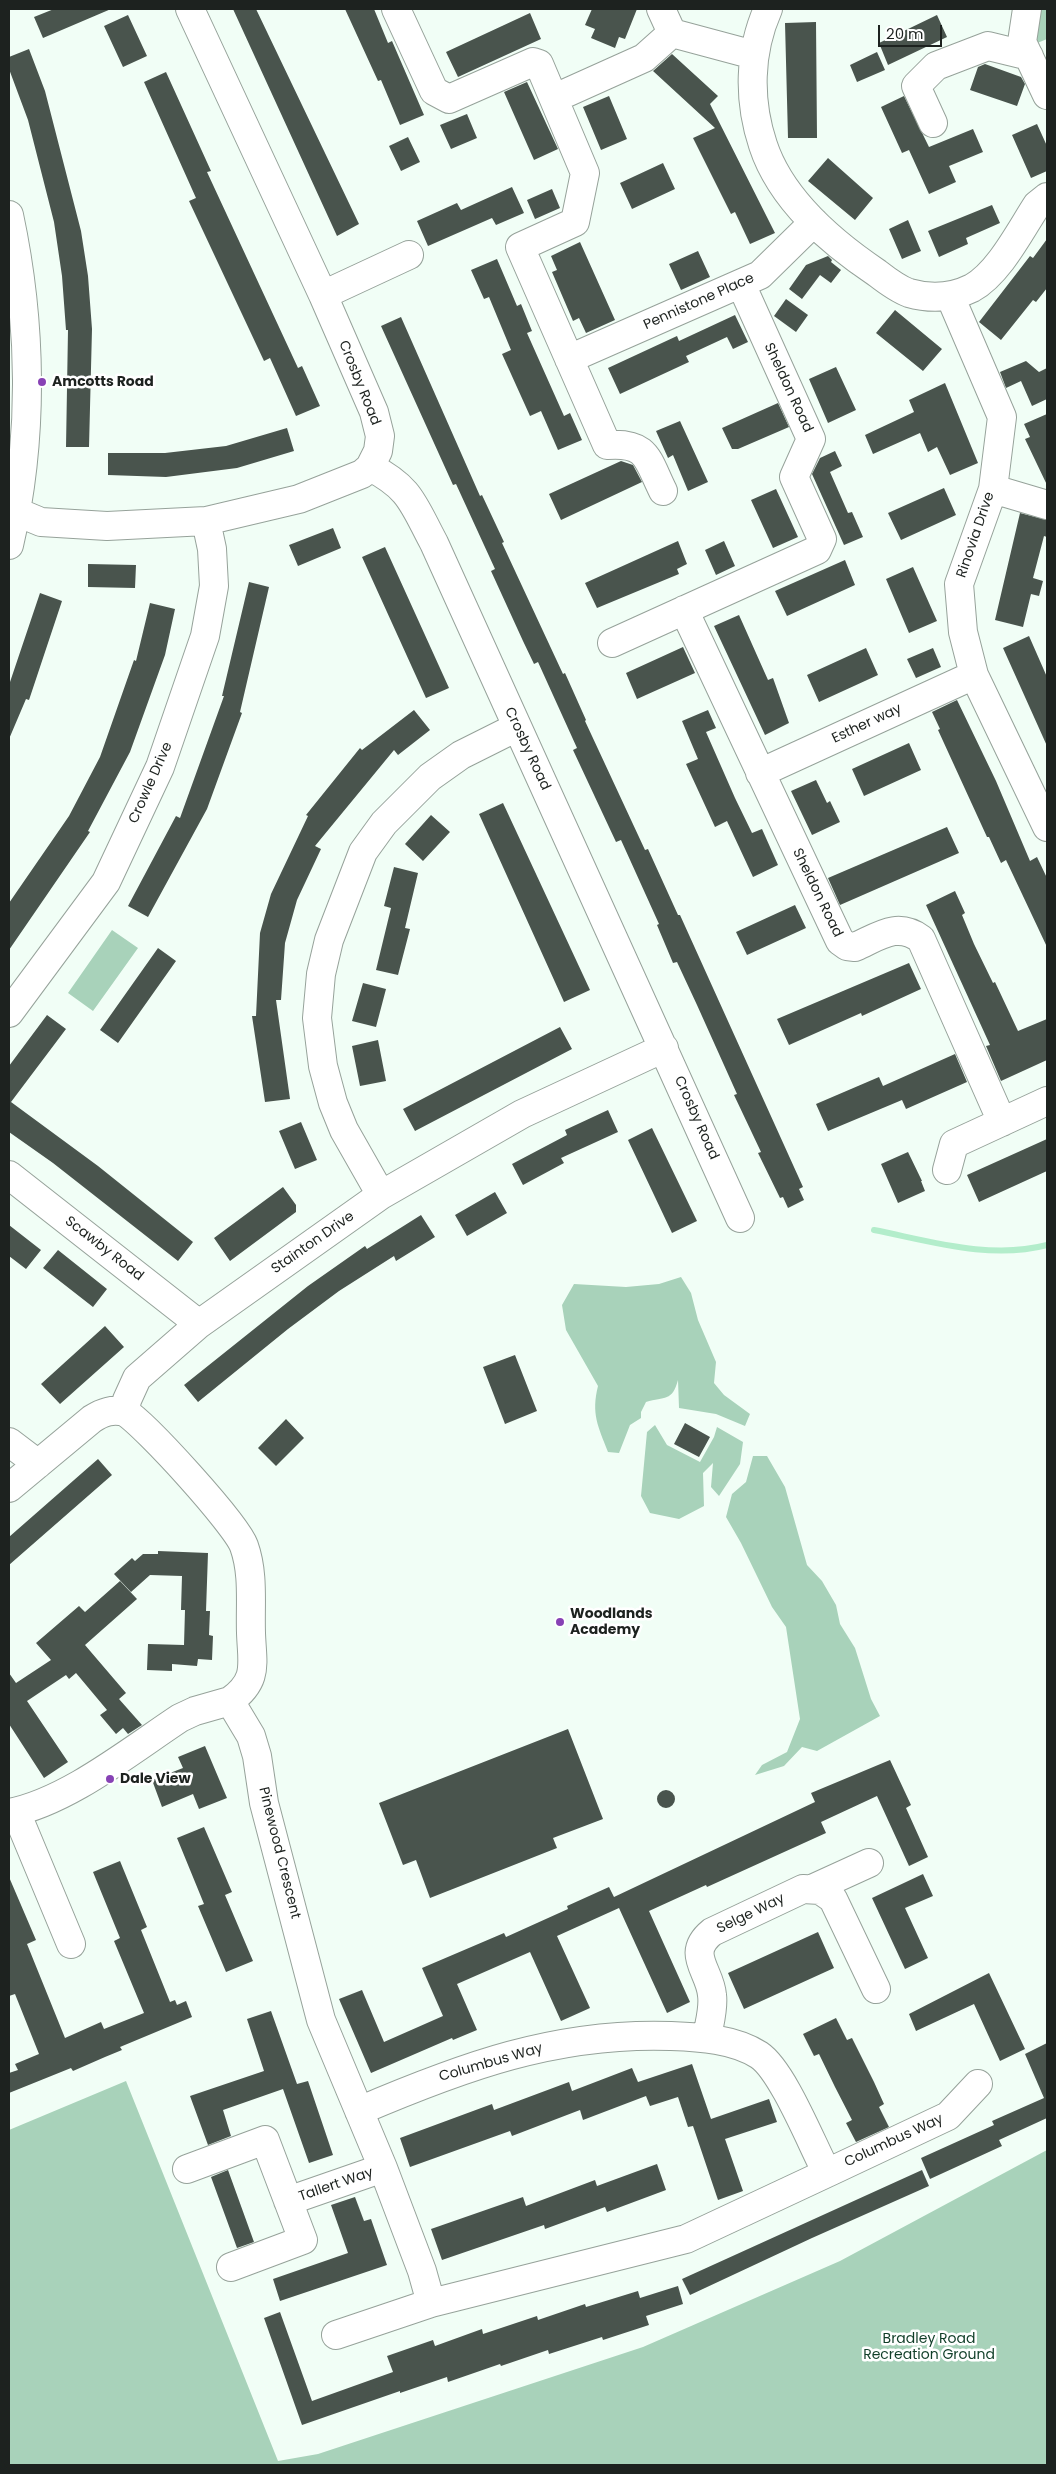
<!DOCTYPE html>
<style>
body{margin:0}
#map{position:relative;width:1056px;height:2474px;overflow:hidden;background:#f1fef6;font-family:Poppins,sans-serif}
canvas{display:block}
.frame{position:absolute;inset:0;border:10px solid #1d221f;pointer-events:none}
.scale{position:absolute;left:878px;top:25px;width:64px;height:22px;box-sizing:border-box;border:2px solid #1d221f;border-top:0;padding-left:6px;font-size:15px;line-height:18px;white-space:nowrap;color:#1d221f;-webkit-text-stroke:4px #fff;paint-order:stroke}
</style>
<div id="map">
<canvas width="1056" height="2474"></canvas>
<div class="frame"></div>
<div class="scale">20 m</div>
</div>
<script>
const g = document.querySelector('canvas').getContext('2d');
g.lineJoin = 'round';
function fillPath(path, color) {
  g.fillStyle = color;
  g.fill(path, 'evenodd');
}
function strokePath(path, color, width, dash) {
  g.strokeStyle = color;
  g.lineWidth = width;
  g.lineCap = dash ? 'butt' : 'round';
  g.setLineDash(dash || []);
  g.stroke(path);
}
function label(font, color, halo, rows, align = 'center') {
  g.font = font + ' Poppins,sans-serif';
  g.lineWidth = 5;
  g.setLineDash([]);
  g.textBaseline = 'middle';
  g.strokeStyle = halo;
  g.fillStyle = color;
  for (const [text, x, y, turn = 0] of rows) {
    g.save();
    g.translate(x, y);
    g.rotate((+turn || 0) * Math.PI / 180);
    g.textAlign = isNaN(turn) ? turn : align;
    if (halo) g.strokeText(text, 0, 0);
    g.fillText(text, 0, 0);
    g.restore();
  }
}
const green = new Path2D(`
 M1035 9H1047V39L1030 46Z
 M112 930 138 948 93 1011 68 993Z
 M681 1277 691 1293 698 1320 716 1362 714 1383 724 1395 750 1414 745 1426 716 1414 679 1408 678 1380C672 1402 665 1396 646 1402L641 1412V1418L630 1425 619 1453 608 1452C598 1426 591 1414 598 1386L566 1330 562 1305 574 1284 626 1287 659 1284Z
 M655 1425 667 1445 700 1462 714 1437 717 1427 743 1442 740 1464 719 1496 711 1487 713 1463 703 1473 704 1506 679 1519 650 1513 641 1496 647 1432Z
 M753 1456H767L785 1487 807 1565 822 1581 836 1605 840 1624 855 1648 871 1699 880 1716 817 1751 802 1747 784 1766 755 1775 762 1765 787 1752 800 1719 786 1627 772 1607 741 1543 726 1517 732 1494 746 1482Z
 M126 2081 278 2461 318 2454 643 2347 840 2261 1047 2150V2465H9V2130Z`);
const stream = new Path2D(`
 M874 1230C930 1241 990 1260 1047 1245`);
const building = new Path2D(`
 M54 9H111L43 38 34 17Z
 M233 9H256L359 224 337 236Z
 M345 9H374L388 43 392 41 424 115 400 125 381 80 378 81Z
 M592 9H637L625 39 619 37 615 48 591 38 595 29 585 25Z
 M530 13 541 39 458 77 446 52Z
 M128 15 147 56 123 67 104 26Z
 M937 15 947 37 888 65 879 43Z
 M816 22 817 138H788L785 23Z
 M29 49 45 91 81 231 88 276 92 329 89 447H66L68 330H66L62 276 54 222 28 120 9 69V57Z
 M877 52 885 70 857 82 850 65Z
 M672 54 718 96 710 104 775 233 750 244 735 212 731 214 693 138 715 128 653 71Z
 M985 64 1021 77 1025 84 1017 106 970 90 978 67Z
 M166 72 211 171 207 172 298 368 302 366 320 406 296 416 270 358 264 361 189 201 196 198 144 82Z
 M527 82 558 149 534 160 504 92Z
 M609 96 627 139 601 150 583 107Z
 M904 96 929 147 973 129 983 152 949 166 956 182 929 194 909 150 902 153 881 107Z
 M467 114 477 138 451 149 440 125Z
 M1037 124 1047 146V171L1031 178 1012 135Z
 M408 137 420 162 401 171 389 146Z
 M828 158 873 198 855 220 808 181Z
 M663 163 675 189 632 209 620 183Z
 M512 187 524 213 496 225 492 218 428 246 417 221 457 203 461 210Z
 M552 189 560 208 535 219 527 200Z
 M992 205 1000 223 966 238 968 244 939 257 928 231Z
 M908 220 921 251 902 259 889 229Z
 M1047 239V288L1036 302 1033 300 1001 340 979 322 1030 256 1033 258Z
 M580 242 615 320 586 333 579 318 573 321 552 272 557 270 551 256Z
 M698 251 710 277 681 290 669 264Z
 M828 256 832 260 831 262 841 270 831 283 820 275 802 299 789 289 806 265Z
 M497 259 517 306 521 304 532 331 527 333 564 416 570 413 582 440 558 450 541 411 530 416 502 354 511 350 489 297 484 299 471 270Z
 M786 299 808 315 796 332 774 316Z
 M895 310 942 349 923 371 876 333Z
 M735 315 748 342 733 349 727 337 686 356 689 362 620 394 608 368 677 336 679 341Z
 M401 317 480 496 482 495 504 542 502 543 563 674 565 673 586 720 585 721 645 850 648 849 678 915H680L803 1187 799 1189 804 1200 788 1208 783 1197 780 1198 758 1153 761 1152 734 1095 737 1094 697 1005 677 962 673 963 657 925 659 924 621 840 616 842 573 750 577 748 538 662 534 664 523 641 491 571 495 569 456 484 453 485 381 326Z
 M1026 361 1039 372 1047 368V399L1032 406 1021 381 1006 388 1000 372Z
 M836 367 856 410 828 423 809 379Z
 M945 383 978 463 950 475 937 447 928 452 920 433 873 454 865 435 914 412 909 400Z
 M778 403 789 427 738 449H732L722 428Z
 M1047 414V485L1025 439 1030 437 1024 424Z
 M680 421 708 482 688 491 673 455 668 458 656 431Z
 M287 428 294 451 237 468 166 477 108 475V453H165L226 446Z
 M835 451 842 466 830 472 848 513 852 512 863 537 844 545 812 474 820 458Z
 M621 461 633 465 642 482 561 520 549 494Z
 M944 488 956 515 901 540 888 513Z
 M776 489 798 537 773 548 751 500Z
 M1020 513 1047 520V537L1044 536 1033 578 1043 581 1039 596 1031 594 1023 627 995 620Z
 M333 528 341 548 298 566 289 545Z
 M678 541 687 564 677 569 679 574 597 608 585 583Z
 M724 541 735 566 716 575 705 550Z
 M385 547 449 688 426 698 362 557Z
 M845 560 855 585 787 616 775 591Z
 M88 564 136 565 135 588 88 587Z
 M913 567 937 621 909 633 886 579Z
 M249 582 269 587 240 712 242 713 207 809 148 917 128 906 176 816 180 818 224 696H222Z
 M40 593 62 601 29 700 26 699 9 739V685Z
 M150 603 175 609 165 655 130 752 88 831 90 832 9 950V903L69 816 100 757 134 660 136 661Z
 M739 615 768 680 773 678 789 723 765 735 714 626Z
 M1029 636 1047 677V746L1003 648Z
 M683 647 695 673 637 699 626 673Z
 M866 648 878 675 819 702 807 675Z
 M933 648 941 667 916 678 907 659Z
 M957 700 996 781 1030 861 1037 857 1047 878V947L1006 860 1001 863 989 837H987L938 730 940 729 932 712Z
 M414 710 430 730 398 755 394 750 315 846 321 849 297 900 285 943 281 1000H276L290 1099 265 1102 252 1016H256L260 933 271 894 308 816 306 815 360 748 362 750Z
 M708 710 716 728 706 732 735 798 752 833 762 829 778 865 753 877 727 821 715 827 686 764 698 759 682 721Z
 M909 743 921 770 864 796 852 769Z
 M816 780 827 803 830 801 840 822 812 835 791 791Z
 M503 803 590 990 564 1002 479 814Z
 M431 815 450 832 423 861 405 844Z
 M947 827 959 853 840 905 828 878Z
 M394 867 418 873 405 928 410 929 398 975 376 970 391 908 384 906Z
 M955 891 965 913 962 915 974 944 993 983 995 982 1018 1031 1047 1019V1060L1001 1081 986 1046 990 1045 926 905Z
 M795 905 806 928 747 955 736 932Z
 M158 948 176 961 118 1043 100 1030Z
 M909 963 921 989 862 1016 861 1013 789 1045 777 1019Z
 M363 983 386 989 376 1027 352 1021Z
 M47 1015 66 1029 11 1102 98 1166 193 1242 178 1261 53 1163 9 1132V1066Z
 M560 1027 572 1049 415 1131 403 1109Z
 M378 1040 386 1081 360 1086 352 1046Z
 M955 1054 967 1082 906 1109 902 1100 828 1131 816 1104 879 1077 883 1086Z
 M608 1110 618 1132 561 1158 564 1163 523 1185 512 1164 567 1135 565 1130Z
 M301 1122 317 1160 295 1169 279 1131Z
 M652 1128 697 1221 672 1233 628 1140Z
 M1047 1139V1171L979 1202 967 1175Z
 M908 1152 922 1181H921L925 1191 898 1203 881 1164Z
 M283 1187 296 1205V1212L230 1261 214 1238Z
 M495 1192 507 1213 467 1236 455 1215Z
 M421 1215 435 1237 396 1261 394 1256 339 1291 288 1329 198 1402 184 1385 308 1286 365 1246 367 1249Z
 M9 1225 41 1250 26 1269 9 1256Z
 M58 1250 107 1289 93 1307 43 1268Z
 M105 1326 124 1347 60 1404 41 1384Z
 M515 1355 537 1411 505 1424 483 1367Z
 M286 1419 304 1438 276 1466 258 1448Z
 M685 1423 710 1437 699 1457 674 1444Z
 M98 1459 112 1475 9 1565V1537Z
 M158 1551 208 1553 206 1611H210L209 1635 213 1636 212 1660 198 1659 197 1666 172 1664V1671L147 1670 148 1644 184 1645 185 1610H181L182 1576 150 1575 131 1592 114 1574 132 1558 135 1561 143 1554H158Z
 M120 1581 137 1599 85 1645 126 1693 119 1699 142 1725 128 1734 123 1728 116 1734 100 1715 107 1710 76 1673 69 1679 66 1675 27 1701 68 1762 44 1778 9 1724V1673L16 1683 51 1660 36 1643 79 1606 85 1612Z
 M568 1729 603 1819 553 1838 557 1848 430 1898 416 1860 403 1865 379 1803Z
 M205 1746 227 1798 199 1809 193 1794 162 1807 152 1780 183 1768 178 1757Z
 M890 1760 911 1805 906 1808 928 1857 909 1866 877 1796 821 1822 826 1833 707 1887 706 1885 649 1911 690 2002 667 2013 619 1908 557 1936 590 2008 561 2021 530 1952 457 1984 477 2030 453 2040 452 2038 371 2073 339 1999 362 1990 384 2042 443 2016 422 1968 504 1933 506 1937 568 1909 567 1906 609 1887 614 1897 815 1802 811 1793Z
 M657 1799a9 9 0 1 1 18 0a9 9 0 1 1-18 0Z
 M204 1827 232 1892 225 1895 253 1961 226 1972 198 1906 204 1904 177 1838Z
 M120 1861 147 1927 141 1930 170 2002 175 2000 177 2005 186 2001 192 2017 120 2047 122 2050 105 2057 73 2071 71 2068 9 2093V2073L18 2070 15 2064 39 2054 15 1994 9 1996V1877L36 1940 27 1944 65 2038 101 2022 104 2029 144 2013 114 1941 120 1938 93 1872Z
 M923 1874 933 1896 905 1908 928 1958 905 1969 872 1898Z
 M818 1932 834 1968 744 2009 728 1973Z
 M989 1973 1025 2049 1000 2061 974 2004 916 2031 909 2014Z
 M271 2011 297 2084 308 2081 333 2155 309 2163 283 2089 223 2110 231 2136 208 2145 190 2096 264 2071 247 2019Z
 M836 2018 847 2040 852 2038 874 2082 884 2104 879 2107 889 2127 856 2142 846 2123 852 2120 835 2087 819 2054 814 2056 803 2034Z
 M1047 2043V2118L999 2140 1002 2146 930 2179 921 2158 994 2125 992 2121 1044 2098 1025 2054Z
 M692 2064 711 2119 769 2099 777 2122 725 2139 743 2191 718 2200 693 2126 688 2127 678 2097 650 2106 646 2096 583 2120 580 2110 512 2136 510 2131 410 2167 400 2138 492 2104 494 2110 569 2082 572 2091 632 2068 638 2082Z
 M657 2164 666 2190 607 2212 605 2207 545 2229 544 2225 442 2260 431 2229 523 2197 526 2206 595 2180 597 2186Z
 M228 2170 254 2242 237 2248 211 2177Z
 M922 2170 929 2186 812 2238 690 2295 682 2279Z
 M355 2197 364 2221 371 2219 387 2265 280 2301 273 2279 348 2253 331 2205Z
 M678 2286 683 2304 646 2316 649 2325 603 2340 602 2337 549 2354 548 2350 501 2366 500 2364 448 2382 447 2377 400 2393V2391L302 2425 264 2318 280 2312 312 2401 393 2372 387 2356 433 2340 435 2346 482 2329 483 2334 537 2316 538 2320 585 2304 586 2307 638 2291 640 2298Z`);
const minor = new Path2D(`
 M190 9 323 295 374 412 380 436 378 451 370 467C411 488 413 504 434 543L740 1218
 M396 9 434 91 449 99 533 62 539 64 585 173 575 222 520 247 607 445C648 442 647 459 663 491
 M661 9 672 33
 M768 9C749 52 748 100 763 145 781 200 831 242 877 273 886 280 898 289 909 293 930 299 952 298 972 288 999 273 1020 231 1037 205L1047 197
 M1027 9 1022 42 1047 95
 M672 33 754 55
 M555 98 644 58 672 33
 M933 123 916 86 936 66 988 46 1029 56
 M9 215C32 323 34 438 9 545
 M323 295 409 255
 M950 296 1002 417 993 489 959 584 963 632 974 675 1047 827
 M569 359 760 275 814 222
 M993 489 1047 505
 M17 512 41 522 107 526 206 521 299 499 362 474 370 467
 M684 610 840 941 847 946 855 947C878 937 897 921 921 939L1002 1122
 M612 643 817 550 822 539 794 477 811 439 741 284
 M760 773 974 675
 M9 1013 106 882 160 767 205 636 214 586 212 549 206 521
 M947 1170 954 1144 1047 1101
 M9 1175 199 1324
 M381 1195 344 1130 333 1103 323 1066 317 1018 321 974 329 940 363 852 384 823 430 777 461 755 517 727
 M125 1412C146 1425 236 1524 244 1546 254 1574 250 1604 251 1633 252 1664 259 1680 230 1701L251 1736 257 1756 264 1803 321 2020 383 2168 422 2271 431 2303
 M9 1442 38 1464
 M9 1488 92 1419C103 1412 112 1409 125 1412L127 1400 137 1378 199 1324 381 1195 522 1114 664 1048
 M16 1812 71 1944
 M9 1813C67 1802 130 1751 180 1718L195 1711 230 1701
 M812 1889 869 1863
 M707 2037C709 2024 714 2009 712 1995 710 1970 685 1954 712 1932L803 1889 820 1890 833 1899 876 1989
 M359 2111C462 2067 556 2032 671 2036 700 2037 734 2039 759 2055 783 2071 812 2145 827 2173L948 2116 978 2084
 M187 2169 265 2140 303 2240 231 2267
 M288 2201 383 2168
 M336 2335 431 2303 686 2239 827 2173`);
const markers = [
 [42,382,5,"#8742b5"],
 [560,1622,5,"#8742b5"],
 [110,1779,5,"#8742b5"]
];
const streetNames = [
 ["Pennistone Place",699,302,-24],
 ["Crosby Road",359,383,68],
 ["Sheldon Road",788,388,65],
 ["Rinovia Drive",976,535,-71],
 ["Esther way",867,724,-25],
 ["Crosby Road",527,749,65],
 ["Crowle Drive",151,783,-66],
 ["Sheldon Road",817,893,64],
 ["Crosby Road",696,1118,66],
 ["Stainton Drive",313,1243,-35],
 ["Scawby Road",104,1249,38],
 ["Pinewood Crescent",279,1853,76],
 ["Selge Way",751,1914,-26],
 ["Columbus Way",491,2063,-16],
 ["Columbus Way",894,2141,-25],
 ["Tallert Way",336,2185,-19]
];
const poiNames = [
 ["Amcotts Road",52,382],
 ["Woodlands",570,1614],
 ["Academy",570,1630],
 ["Dale View",120,1779]
];
const parkNames = [
 ["Bradley Road",929,2339],
 ["Recreation Ground",929,2355]
];
fillPath(green, '#a8d2ba');
strokePath(stream, '#b3edcb', 6);
fillPath(building, '#49544d');
strokePath(minor, '#96a29a', 30);
strokePath(minor, '#fff', 28);
for (const [x, y, r, color] of markers) {
  const dot = new Path2D();
  dot.arc(x, y, r, 0, 2 * Math.PI);
  g.fillStyle = color;
  g.fill(dot);
  strokePath(dot, '#fff', 2);
}
label('14px', '#1d221f', '#fff', streetNames);
label('bold 14px', '#1d221f', '#fff', poiNames, 'left');
label('14px', '#103e28', '#fff', parkNames);
</script>
